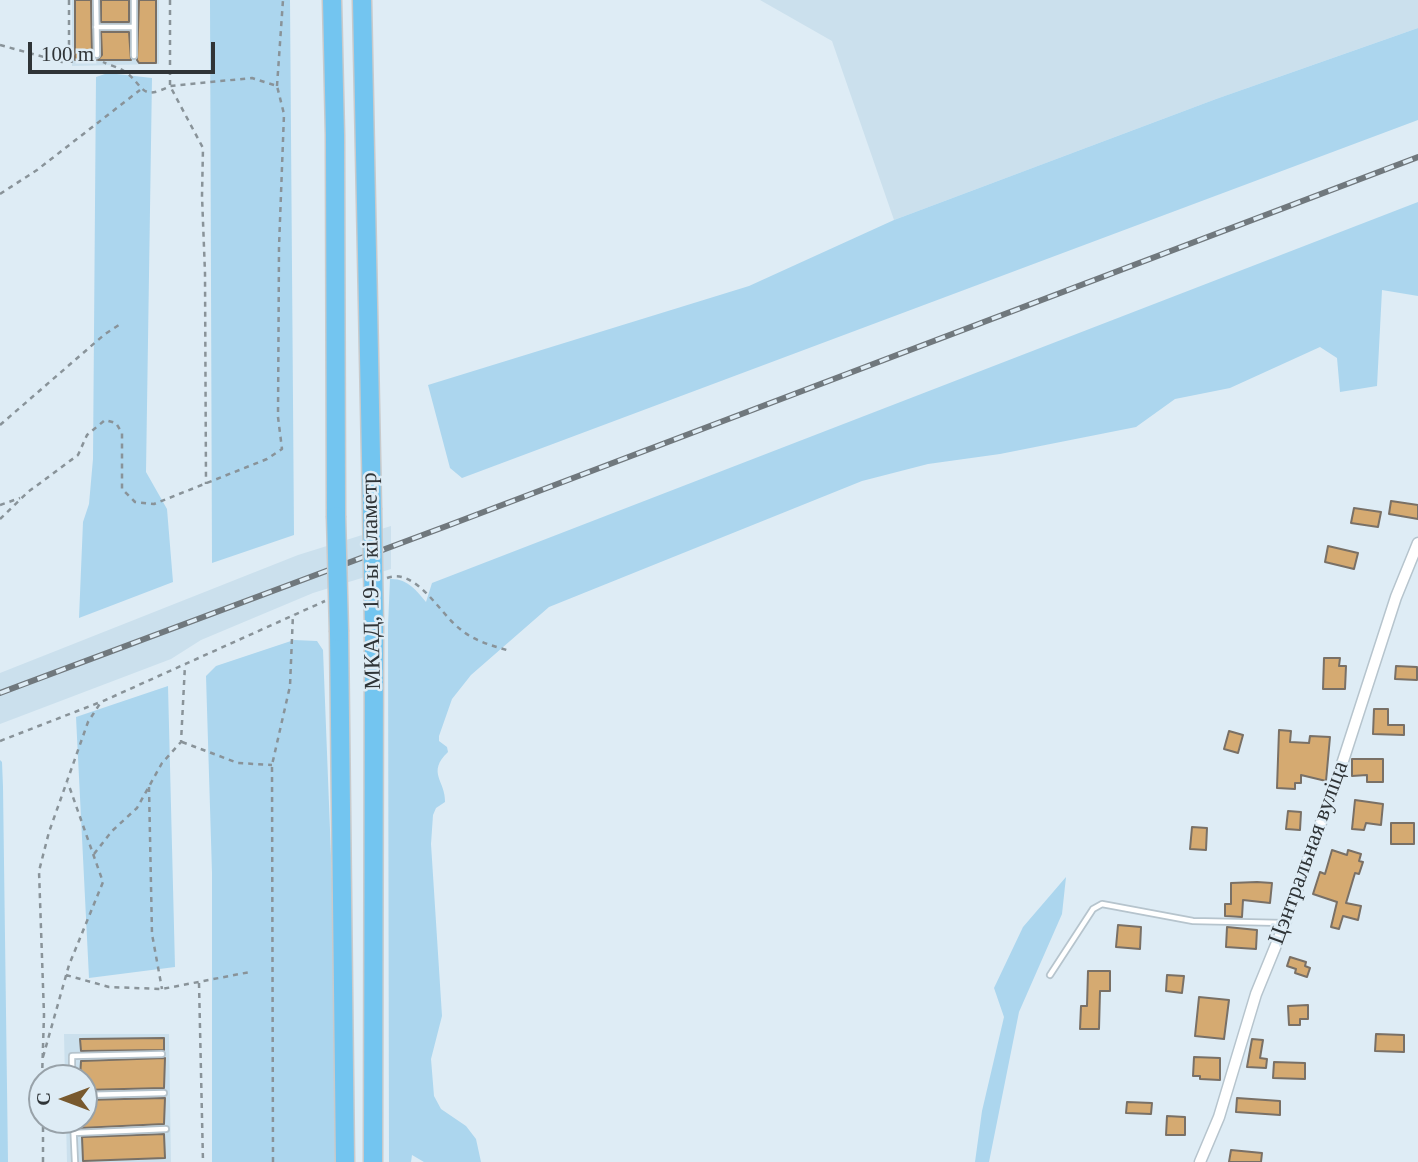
<!DOCTYPE html>
<meta charset="utf-8">
<style>
body{margin:0}
#map{position:relative;width:1418px;height:1162px;overflow:hidden;background:#deecf5;font-family:Georgia,serif}
canvas{display:block}
.north{position:absolute;left:28px;top:1064px;width:70px;height:70px;box-sizing:border-box;background:#deecf5;border:2px solid #98a2a9;border-radius:50%;rotate:270deg;font-size:19px;font-weight:700;line-height:28px;text-align:center;color:#2f3437}
.north::after{content:'';display:block;margin:auto;width:24px;height:32px;background:#78592e;clip-path:polygon(50% 0,100% 100%,50% 72%,0 100%)}
.scale{position:absolute;left:28px;top:42px;width:187px;height:32px;box-sizing:border-box;border:4px solid #2f3437;border-top:0;padding-left:9px;font-size:21px;line-height:24px;white-space:nowrap;color:#2f3437;-webkit-text-stroke:5px #deecf5;paint-order:stroke}
</style>
<div id="map">
<canvas width="1418" height="1162"></canvas>
<div class="north">С</div>
<div class="scale">100 m</div>
</div>
<script>
const g = document.querySelector('canvas').getContext('2d');
g.lineJoin = 'round';
function fillPath(path, color) {
  g.fillStyle = color;
  g.fill(path, 'evenodd');
}
function strokePath(path, color, width, dash) {
  g.strokeStyle = color;
  g.lineWidth = width;
  g.lineCap = dash ? 'butt' : 'round';
  g.setLineDash(dash || []);
  g.stroke(path);
}
function label(font, color, halo, rows, align = 'center') {
  g.font = font + ' Georgia,serif';
  g.lineWidth = 5;
  g.setLineDash([]);
  g.textBaseline = 'middle';
  g.strokeStyle = halo;
  g.fillStyle = color;
  for (const [text, x, y, turn = 0] of rows) {
    g.save();
    g.translate(x, y);
    g.rotate((+turn || 0) * Math.PI / 180);
    g.textAlign = isNaN(turn) ? turn : align;
    if (halo) g.strokeText(text, 0, 0);
    g.fillText(text, 0, 0);
    g.restore();
  }
}
const built = new Path2D(`
 M72 0H159V64L72 66Z
 M760 0H1418V28L1216 99 894 220 832 41Z
 M391 526V569L313 593 201 640 171 659 0 724V673L298 555Z
 M64 1034H169L171 1162H67L66 1120H84V1078H65Z`);
const green = new Path2D(`
 M210 0H290L294 535 212 563Z
 M1418 28V120L462 478 450 468 428 385 749 286 894 220 1216 99Z
 M108 73 152 78 146 472 167 509 173 582 79 618 83 522 89 504 93 459 96 77Z
 M1418 202V296L1382 290 1377 386 1340 392 1337 358 1320 347 1230 388 1175 399 1136 427 1000 454 928 464 862 481 549 607 471 675 452 699 439 736V741L447 747 448 752C426 773 446 781 445 802L436 808 433 815 431 844 442 1016 431 1059 434 1096 441 1109 466 1126 476 1139 481 1162H424L412 1155 411 1162H389L388 626 390 579C407 578 417 591 426 602L432 583Z
 M294 640 317 641 323 650 336 984 335 1162H212V873L206 676 216 666Z
 M168 686 175 967 89 978 76 717Z
 M0 760 2 762 3 787 8 1162H0Z
 M1066 877 1062 914 1019 1012 989 1162H975L982 1111 1004 1017 994 988 1023 927Z`);
const building = new Path2D(`
 M75 0H91L92 55 96 60H75Z
 M101 0H129V22H101Z
 M139 0H156V63H139L137 60Z
 M101 32H129L131 60H98L102 55Z
 M1391 501 1418 505V519L1389 514Z
 M1354 508 1381 512 1378 527 1351 523Z
 M1328 546 1358 553 1354 569 1325 562Z
 M1324 658H1340L1339 666H1346L1345 689H1323Z
 M1396 666 1417 667V680L1395 679Z
 M1374 709H1388V725H1404V735L1373 734Z
 M1279 730 1291 731 1290 742 1309 743 1310 736 1330 737 1326 781 1301 775V783H1295V789L1277 788Z
 M1229 731 1243 735 1238 753 1224 749Z
 M1352 759H1383V782H1367V775L1352 776Z
 M1355 800 1383 804 1381 825 1366 823 1364 830 1352 829Z
 M1288 811 1301 812 1300 830 1286 829Z
 M1391 823H1414V844H1391Z
 M1192 827 1207 828 1206 850 1190 849Z
 M1332 850 1347 855 1348 850 1361 854 1359 861 1363 862 1359 874 1355 873 1346 903 1361 906 1358 920 1343 916 1339 929 1331 927 1337 902 1313 894 1320 872 1325 874Z
 M1257 882 1272 883 1270 903 1243 900 1242 917 1225 916V904H1231V883Z
 M1118 925 1141 927 1140 949 1116 947Z
 M1227 927 1257 930 1256 949 1226 947Z
 M1290 957 1306 962 1305 966 1310 968 1307 977 1295 973 1296 969 1287 966Z
 M1088 971H1110V991H1100L1099 1029H1080L1081 1006H1087Z
 M1167 975 1184 976 1182 993 1166 991Z
 M1199 997 1229 1000 1224 1039 1195 1036Z
 M1308 1005V1019H1300V1025H1289L1288 1006Z
 M1376 1034 1404 1035V1052L1375 1051Z
 M164 1038V1050L81 1051 80 1039Z
 M1252 1039 1263 1040 1260 1058 1267 1059 1266 1068 1247 1067Z
 M1194 1057 1220 1058V1080L1200 1079V1076H1193Z
 M165 1058 164 1088 84 1090V1078H80L81 1061Z
 M1274 1062 1305 1063V1079L1273 1078Z
 M165 1098 164 1124 81 1128V1120H84V1100Z
 M1237 1098 1280 1101V1115L1236 1112Z
 M1127 1102 1152 1103 1151 1114 1126 1113Z
 M1167 1116 1185 1117V1135H1166Z
 M164 1134 165 1158 83 1161 82 1137Z
 M1231 1150 1262 1153 1261 1162H1229Z`);
const path = new Path2D(`
 M69 0V62
 M170 0V86L203 148 202 196 205 273 206 484
 M0 45 62 62 93 61
 M277 86 283 0
 M0 194 37 170 140 90
 M0 425 105 334 122 323
 M0 505 20 498
 M0 519 28 492 78 455 87 435 105 420 116 423 122 433V489L135 502 154 504 267 459 282 449 278 417 279 247 284 114 277 86 252 78 170 86C139 102 145 85 124 71 118 67 109 65 103 62
 M387 578C416 567 440 614 460 629 474 641 493 646 510 651
 M0 741 98 703
 M182 742 238 763 272 765
 M149 787 152 934 162 989
 M94 854 112 831 137 808 162 763 181 742 185 665
 M66 975 109 987 162 989 250 972
 M199 983 203 1162
 M43 1057 69 965 103 882 68 783
 M42 1078 44 1015 39 871 49 832 88 722 101 702 325 601
 M43 1162V1120
 M273 1162 272 765 290 686 293 614`);
const lane = new Path2D(`
 M96 0 97 55
 M134 0V56
 M96 27H134
 M1050 975 1093 909 1102 904 1193 921 1284 923
 M72 1078V1056L162 1054
 M84 1095 164 1093
 M73 1120 75 1162
 M74 1133 166 1129`);
const street = new Path2D(`
 M1200 1162 1219 1117 1256 994 1285 923 1342 764 1396 597 1418 543`);
const highway = new Path2D(`
 M332 0 335 135 336 516
 M362 0 372 508
 M339 632 345 1162
 M373 1162 374 625`);
const rail = new Path2D(`
 M0 693 452 524 1418 157`);
const highwayBridge = new Path2D(`
 M372 508 374 625
 M336 516 339 632`);
const streetNames = [
 ["МКАД, 19-ы кіламетр",372,581,-91],
 ["Цэнтральная вуліца",1309,853,-70]
];
fillPath(built, '#cbe0ed');
fillPath(green, '#acd6ee');
fillPath(building, '#d5aa71');
strokePath(building, '#797066', 2);
strokePath(lane, '#b6c4cd', 8);
strokePath(street, '#b6c4cd', 13);
strokePath(highway, '#c9cacb', 21);
strokePath(path, '#899399', 2.5, [5, 5]);
strokePath(lane, '#fff', 4.5);
strokePath(street, '#fff', 10);
strokePath(highway, '#73c5f0', 18);
strokePath(rail, '#70787d', 6);
strokePath(rail, '#deecf5', 3.5, [10]);
strokePath(highwayBridge, '#c9cacb', 21, []);
strokePath(highwayBridge, '#73c5f0', 18);
label('23px', '#2f3437', '#deecf5', streetNames);
</script>
